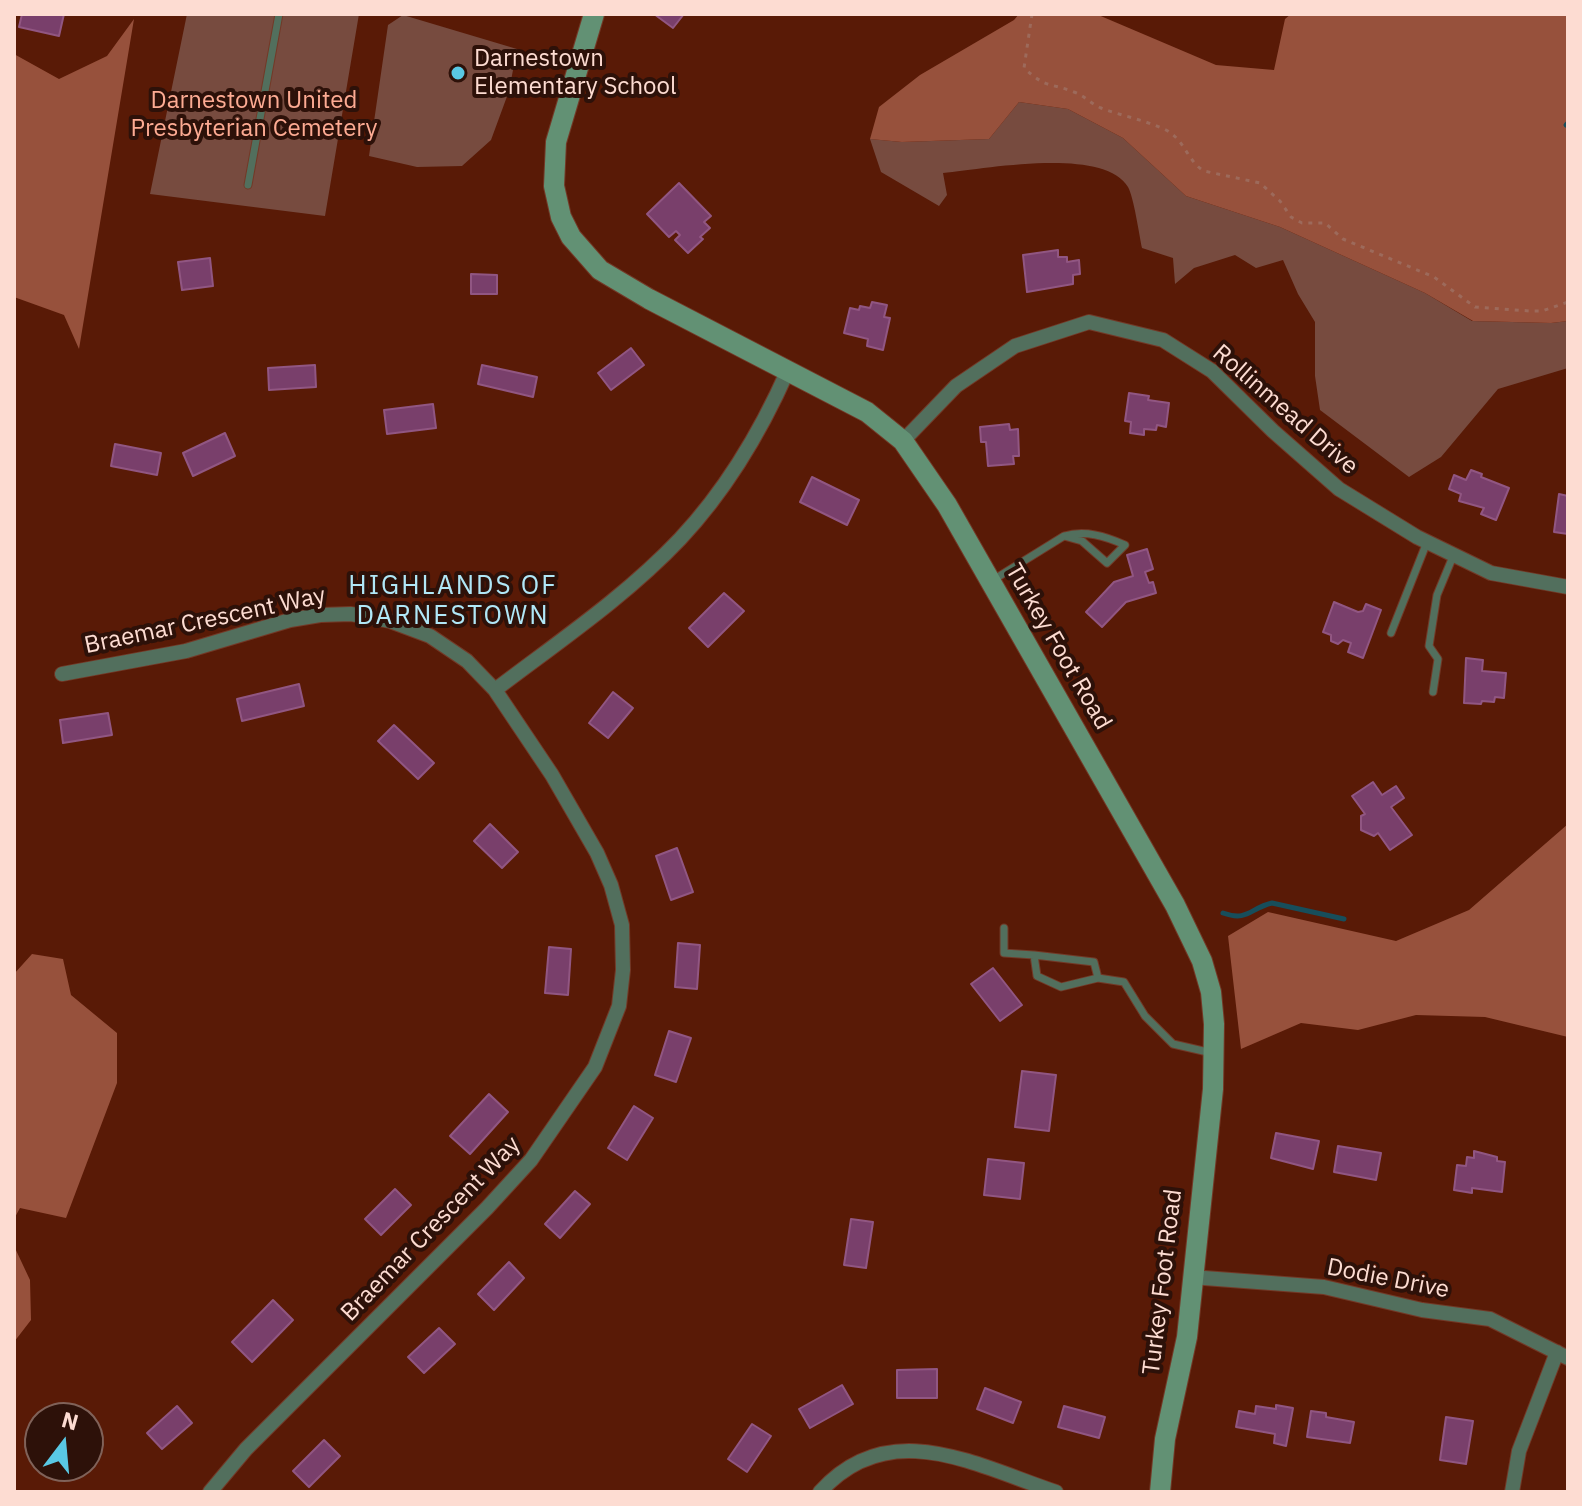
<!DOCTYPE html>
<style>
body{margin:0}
#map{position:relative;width:1582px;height:1506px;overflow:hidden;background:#591a06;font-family:"IBM Plex Sans",sans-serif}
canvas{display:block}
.frame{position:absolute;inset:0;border:16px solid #fddcd2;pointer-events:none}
.north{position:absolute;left:24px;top:1402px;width:80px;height:80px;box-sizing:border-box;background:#2d1109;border:2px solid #806259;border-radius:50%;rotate:16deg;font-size:22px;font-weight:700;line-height:32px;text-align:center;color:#fddcd2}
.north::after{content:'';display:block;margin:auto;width:28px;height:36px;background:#59c8e4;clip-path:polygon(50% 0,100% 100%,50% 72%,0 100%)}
</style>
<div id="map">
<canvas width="1582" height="1506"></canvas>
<div class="frame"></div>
<div class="north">N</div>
</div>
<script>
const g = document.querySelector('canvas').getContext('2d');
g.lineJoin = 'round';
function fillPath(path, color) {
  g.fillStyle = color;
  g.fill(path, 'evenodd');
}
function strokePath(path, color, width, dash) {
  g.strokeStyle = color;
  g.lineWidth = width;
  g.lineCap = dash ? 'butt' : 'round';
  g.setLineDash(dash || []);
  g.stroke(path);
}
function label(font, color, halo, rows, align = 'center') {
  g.font = font + ' "IBM Plex Sans",sans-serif';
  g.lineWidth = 8;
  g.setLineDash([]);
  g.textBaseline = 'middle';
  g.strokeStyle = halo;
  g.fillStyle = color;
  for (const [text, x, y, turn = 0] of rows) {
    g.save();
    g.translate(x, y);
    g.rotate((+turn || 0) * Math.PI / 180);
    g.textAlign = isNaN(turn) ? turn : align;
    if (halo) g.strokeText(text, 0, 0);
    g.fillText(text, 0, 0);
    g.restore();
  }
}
const green = new Path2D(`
 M187 14H359L325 216 150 194Z
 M403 15 517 49 509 91 491 140 462 166 417 167 369 156 388 25Z
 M1019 102 1068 109 1123 138 1186 196 1280 227 1425 293 1472 321 1551 323 1568 321V368L1498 389 1441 457 1409 477 1320 410 1315 376V322L1298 294 1283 260 1256 268 1235 255 1194 268 1175 284 1173 258 1142 248C1139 234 1134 198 1128 187 1104 146 984 169 943 173L947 195 939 206 881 172 870 139 902 142 989 139Z`);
const forest = new Path2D(`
 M1019 14H1096L1216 65 1274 70 1285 19 1291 14H1568V321L1551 323 1473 321 1425 293 1280 227 1186 196 1123 138 1068 109 1019 102 989 139 902 142 870 139 879 107 920 75 1014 20Z
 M134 19 79 349 64 315 14 297V54L59 79 107 56Z
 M1568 824V1037L1485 1017 1416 1015 1358 1030 1301 1023 1241 1049 1228 936 1268 912 1396 941 1469 910Z
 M32 954 63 959 71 995 117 1033V1083L66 1218 20 1208 14 1219V974Z
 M14 1246 30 1280 31 1320 14 1342Z`);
const stream = new Path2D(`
 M1568 123 1566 125 1568 126
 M1223 913C1248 922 1250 908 1272 903L1344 919`);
const building = new Path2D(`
 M22 14H64L59 36 19 27Z
 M654 14H684L673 28Z
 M679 183 711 216 704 222 710 228 700 237 703 239 688 253 675 240 680 235 676 231 669 237 647 214Z
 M1058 250V257H1067V262L1079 260 1080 274 1073 275V284L1027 292 1023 255Z
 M210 258 213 286 182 290 178 262Z
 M471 274 497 275V294H471Z
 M872 302 887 305 884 317 890 318 883 350 867 346 868 339 844 333 850 308 859 310 860 306 870 308Z
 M631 348 644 365 611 390 598 373Z
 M315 365 316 387 269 390 268 368Z
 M482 365 537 377 533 397 478 384Z
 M1129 393 1149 396 1148 400 1169 403 1166 427 1157 425 1156 430 1144 429V435L1130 433 1131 422 1125 421Z
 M433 404 436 428 387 434 384 410Z
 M1009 424 1010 430 1018 429 1019 456H1013L1014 464 988 466 986 442H981L980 427Z
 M225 433 235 456 193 476 183 453Z
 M115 444 161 453 157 475 111 466Z
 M1471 470 1482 474 1481 477 1509 488 1496 520 1481 514 1484 508 1459 501 1461 494 1449 489 1454 475 1466 480Z
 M812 477 859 500 847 525 800 502Z
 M1559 494 1568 496V534L1554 532Z
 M1147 549 1153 569 1145 572 1149 583 1153 582 1156 593 1126 602 1102 627 1086 612 1114 582 1133 576 1127 555Z
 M724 593 744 611 708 647 689 628Z
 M1334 602 1358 612 1363 611 1366 604 1381 610 1363 658 1348 652 1351 643 1343 640 1338 644 1331 641V635L1323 632Z
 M1466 658 1483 660 1482 671 1506 673 1504 698 1495 697 1494 702 1482 701 1481 704 1464 703Z
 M299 684 304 706 242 721 237 699Z
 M613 692 633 708 608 738 589 723Z
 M108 713 112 735 63 743 60 720Z
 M394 725 434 763 418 779 378 741Z
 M1373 782 1382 795 1396 786 1404 798 1391 807 1412 835 1390 850 1378 833 1374 836 1361 830V816L1365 814 1352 796Z
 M490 824 518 852 502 868 474 841Z
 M677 848 693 892 671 900 656 856Z
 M678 943 700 945 697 989 675 987Z
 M549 947 571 949 568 995 545 993Z
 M993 968 1022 1005 1000 1021 971 984Z
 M669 1031 691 1038 676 1082 655 1075Z
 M1022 1071 1056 1075 1049 1131 1015 1127Z
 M489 1094 508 1112 470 1154 450 1136Z
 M634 1106 653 1118 627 1160 608 1148Z
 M1276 1133 1319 1141 1313 1169 1271 1158Z
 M1338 1146 1381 1153 1376 1180 1334 1172Z
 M1474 1151 1497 1157V1161L1505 1162 1502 1192 1472 1188V1193L1454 1190 1457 1165 1466 1166 1467 1157 1474 1158Z
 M988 1159 1024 1163 1020 1199 984 1195Z
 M395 1189 411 1205 381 1235 365 1219Z
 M575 1191 590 1204 560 1238 545 1224Z
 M851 1219 873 1222 866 1268 844 1265Z
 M509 1262 524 1278 494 1310 478 1294Z
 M273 1300 293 1320 252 1362 232 1342Z
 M439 1328 455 1344 424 1373 408 1357Z
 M937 1369V1398H897V1370Z
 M842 1385 853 1404 810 1428 799 1409Z
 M985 1388 1021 1402 1013 1423 977 1409Z
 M1276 1405 1293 1408 1286 1446 1274 1443 1275 1434 1236 1427 1239 1411 1255 1414 1256 1406 1276 1409Z
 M177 1406 192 1423 162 1449 147 1433Z
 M1064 1406 1105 1417 1099 1438 1058 1427Z
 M1311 1411 1326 1413V1417L1354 1422 1350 1443 1307 1437Z
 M1446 1417 1473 1421 1466 1464 1440 1460Z
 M752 1424 771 1436 747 1472 728 1459Z
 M324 1440 340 1456 309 1487 293 1471Z`);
const path = new Path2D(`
 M1032 14 1024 68C1047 89 1048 82 1074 92 1084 95 1091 104 1101 108 1122 116 1145 120 1166 130 1185 140 1187 161 1204 171L1260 183 1280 201 1291 217 1302 223H1325L1343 239 1434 277 1475 307 1530 311H1542L1568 302`);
const lane = new Path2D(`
 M248 185 279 14
 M993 580 1064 536 1082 541 1107 563 1125 545C1105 536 1085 530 1064 536
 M1391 633 1427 542
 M1433 692 1438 659 1429 646 1437 595 1454 554
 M1004 928V953L1034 955 1037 976 1061 987 1098 978 1124 982 1145 1016 1173 1044 1212 1053
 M1034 955 1094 962 1098 978`);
const street = new Path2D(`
 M903 441 956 386 1015 346 1089 322 1163 340 1212 371 1273 431 1339 489 1417 537 1491 573 1568 587
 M62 674 186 651 290 620 320 615 351 614 390 621 430 636 467 661 495 690 552 775 597 853 611 885 622 925 623 970 619 1006 595 1067 531 1160 487 1208 246 1449 210 1492
 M495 690C558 642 625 597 680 539 726 490 761 431 788 370
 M1191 1277 1324 1287 1422 1310 1490 1319 1568 1358
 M820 1492C889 1415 975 1465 1056 1492
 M1512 1492 1519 1451 1557 1352`);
const secondary = new Path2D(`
 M594 14 556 142 554 186 561 217 571 237 600 270 649 299 867 412 903 441 947 505 1175 905 1202 961 1211 992 1214 1024 1213 1089 1187 1337 1165 1439 1160 1492`);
const markers = [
 [458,73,8,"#59c8e4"]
];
const poiNames = [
 ["Darnestown",474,59],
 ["Elementary School",474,87]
];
const parkNames = [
 ["Darnestown United",254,101],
 ["Presbyterian Cemetery",254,129]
];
const streetNames = [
 ["Rollinmead Drive",1285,410,41],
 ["Braemar Crescent Way",205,621,-12],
 ["Turkey Foot Road",1058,647,60],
 ["Braemar Crescent Way",431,1229,-46],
 ["Dodie Drive",1388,1279,11],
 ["Turkey Foot Road",1163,1282,-83]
];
const neighbourhoodNames = [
 ["HIGHLANDS OF",453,586],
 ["DARNESTOWN",453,616]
];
fillPath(green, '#774b3f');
fillPath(forest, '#97513c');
strokePath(stream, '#174e5b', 5);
fillPath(building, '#793f6b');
strokePath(building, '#915682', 2);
strokePath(lane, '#733927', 9);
strokePath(street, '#733927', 16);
strokePath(secondary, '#733927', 22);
strokePath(path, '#9d6a5b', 3, [4, 6]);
strokePath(lane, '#526f5d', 7);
strokePath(street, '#526f5d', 14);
strokePath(secondary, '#629174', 20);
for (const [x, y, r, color] of markers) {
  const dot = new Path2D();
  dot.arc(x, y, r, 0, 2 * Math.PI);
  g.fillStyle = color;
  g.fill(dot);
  strokePath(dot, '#2d1109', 3);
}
label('24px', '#fddcd2', '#2d1109', poiNames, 'left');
label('24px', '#fdab93', '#2d1109', parkNames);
label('24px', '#fddcd2', '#2d1109', streetNames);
g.letterSpacing = '2px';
label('26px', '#b0e7f7', '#2d1109', neighbourhoodNames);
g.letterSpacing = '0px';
</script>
